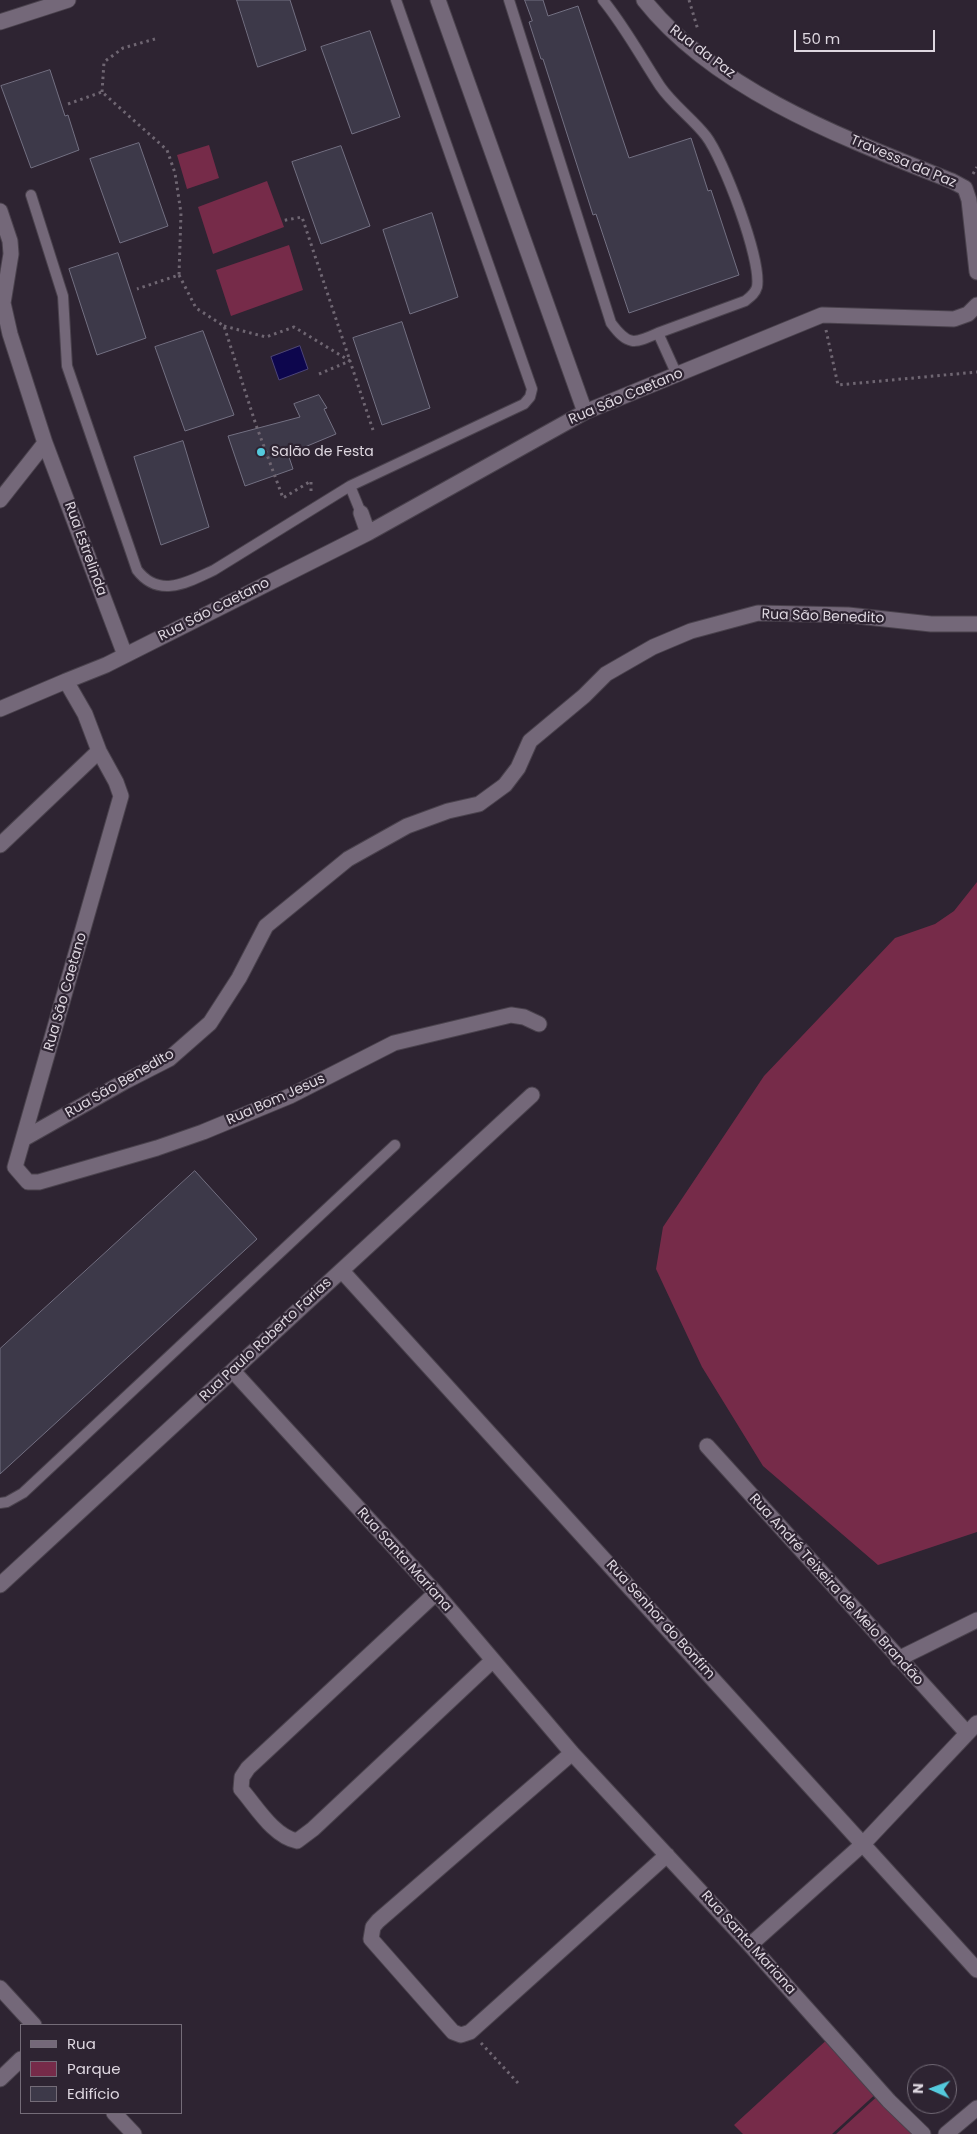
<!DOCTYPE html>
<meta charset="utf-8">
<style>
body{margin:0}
#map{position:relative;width:977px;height:2134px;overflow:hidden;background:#2e2432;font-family:Poppins,sans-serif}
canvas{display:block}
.legend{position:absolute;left:20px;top:2024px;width:162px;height:90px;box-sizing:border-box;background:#2e2432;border:1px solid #746c78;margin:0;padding:6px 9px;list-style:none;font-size:15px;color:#ded7e0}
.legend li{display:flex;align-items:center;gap:10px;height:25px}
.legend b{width:25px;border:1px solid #746c78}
.north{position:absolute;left:907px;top:2064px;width:50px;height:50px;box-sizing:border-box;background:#2e2432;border:1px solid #746c78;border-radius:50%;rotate:272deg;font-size:14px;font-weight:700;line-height:20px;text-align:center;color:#ded7e0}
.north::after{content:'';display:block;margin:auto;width:18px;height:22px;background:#54cadd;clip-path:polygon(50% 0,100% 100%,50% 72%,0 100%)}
.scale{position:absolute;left:794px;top:30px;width:141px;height:22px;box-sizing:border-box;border:2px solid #ded7e0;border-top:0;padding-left:6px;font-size:15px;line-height:18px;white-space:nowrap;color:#ded7e0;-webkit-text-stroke:4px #2e2432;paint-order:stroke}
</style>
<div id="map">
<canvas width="977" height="2134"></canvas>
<ul class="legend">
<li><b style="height:6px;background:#746879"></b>Rua</li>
<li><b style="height:14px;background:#762b49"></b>Parque</li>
<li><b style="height:14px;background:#3d3949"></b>Edifício</li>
</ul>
<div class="north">N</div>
<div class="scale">50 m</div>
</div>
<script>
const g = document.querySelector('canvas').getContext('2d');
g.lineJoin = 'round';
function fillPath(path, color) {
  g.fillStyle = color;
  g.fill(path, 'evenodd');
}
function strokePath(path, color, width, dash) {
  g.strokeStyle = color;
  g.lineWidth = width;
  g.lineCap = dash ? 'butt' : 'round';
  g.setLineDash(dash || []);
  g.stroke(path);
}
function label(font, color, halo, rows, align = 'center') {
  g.font = font + ' Poppins,sans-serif';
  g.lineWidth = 4.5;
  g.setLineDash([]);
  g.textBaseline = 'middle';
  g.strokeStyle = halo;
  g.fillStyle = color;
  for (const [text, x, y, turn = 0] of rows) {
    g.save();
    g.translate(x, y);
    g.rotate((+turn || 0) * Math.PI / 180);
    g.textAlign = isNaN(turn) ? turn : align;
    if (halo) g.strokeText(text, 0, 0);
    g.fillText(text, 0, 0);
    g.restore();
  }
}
const green = new Path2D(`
 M209 145 219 178 187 189 177 155Z
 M267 181 284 227 213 254 198 207Z
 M289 245 303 290 231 316 216 270Z
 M977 882V1532L878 1565 763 1466 702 1367 656 1269 663 1227 764 1076 895 938 935 924 954 911Z
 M831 2036 880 2090 832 2134H743L734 2125Z
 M882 2092 920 2134H836Z`);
const water = new Path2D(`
 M300 346 308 369 279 380 271 357Z`);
const building = new Path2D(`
 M237 0H290L306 50 258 67Z
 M525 0H543L548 16 578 6 629 158 691 138 708 191 711 190 739 275 629 313 596 214 593 215 543 59H541L529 22 532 21Z
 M370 31 400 117 352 134 321 47Z
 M50 70 65 116 68 115 79 150 31 168 1 86Z
 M139 143 168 226 120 243 90 159Z
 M341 146 370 226 321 244 292 162Z
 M432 213 458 297 410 314 383 230Z
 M118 253 146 338 97 355 69 269Z
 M402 322 430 408 382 425 353 338Z
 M203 331 234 415 185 431 155 347Z
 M319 395 327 408 324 409 336 434 288 454 293 469 245 486 228 436 300 417 294 404Z
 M183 441 209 527 161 545 134 457Z
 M195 1171 257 1239 0 1474V1349Z`);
const path = new Path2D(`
 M689 0 698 30
 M102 92 104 62 123 48 155 39
 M68 104 102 92 167 150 175 173 181 213 179 275 137 289
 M973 174 977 167
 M179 275 196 308 224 326 256 425 283 498 311 481V494
 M224 326 266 337 294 327 350 361 302 217 281 221
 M826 330 838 385 977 372
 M319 374 350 361 373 430
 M481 2043 518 2083`);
const lane = new Path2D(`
 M509 0 611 323C628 346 634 344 658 333L677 375
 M603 0C625 27 641 57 660 86 673 105 692 118 706 136 723 158 762 260 757 287 755 294 750 297 745 301L658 333
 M31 195 63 296 67 366 137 570C159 599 188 582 214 570L350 486 361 513
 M350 486 524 404 530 397 532 389 396 0
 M0 1503 7 1502 23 1493 395 1145`);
const street = new Path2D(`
 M438 0 585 412
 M644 0C716 91 846 139 952 181L965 188 969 200 977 272
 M0 22 68 0
 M0 211 10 241 11 254 3 303 10 334 45 443 125 655
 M0 500 45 443
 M361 513 368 533
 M0 709 66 681
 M0 845 99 751
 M539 1024 524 1017 511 1015 394 1043 290 1096 203 1132 157 1148 39 1182H28L15 1167 121 796 116 782 99 751 85 714 66 681 106 665 368 533 585 412 822 315 954 319 968 314 977 305
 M25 1138 124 1082 169 1059 210 1023 239 978 266 926 348 859 407 826 448 811 479 804 505 785 518 768 530 741 584 696 606 674 653 647 691 631 758 613 848 615 931 624H977
 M342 1271 977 1970
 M233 1371 436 1593 572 1753 750 1945 889 2101 923 2134
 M707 1446 967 1733
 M0 1585 532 1095
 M436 1593 248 1768 242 1777 241 1789C256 1806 273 1836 297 1841L313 1829 492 1661
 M898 1659 977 1620
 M572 1753 378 1921 373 1927 371 1939 453 2032 461 2035 470 2032 667 1855
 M750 1945 863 1844 977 1723
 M0 2079 21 2059
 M946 2134 977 2108`);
const secondary = new Path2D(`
 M0 1988 34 2025
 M114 2113 134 2134`);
const markers = [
 [261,452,5,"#54cadd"]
];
const streetNames = [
 ["Rua da Paz",702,52,37],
 ["Travessa da Paz",903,162,23],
 ["Rua São Caetano",626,397,-23],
 ["Rua Estrelinda",85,549,70],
 ["Rua São Caetano",214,610,-27],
 ["Rua São Benedito",823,617,2],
 ["Rua São Caetano",66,992,-74],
 ["Rua São Benedito",120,1084,-30],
 ["Rua Bom Jesus",276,1100,-24],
 ["Rua Paulo Roberto Farias",266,1340,-43],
 ["Rua Santa Mariana",404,1560,48],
 ["Rua André Teixeira de Melo Brandão",836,1590,48],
 ["Rua Senhor do Bonfim",660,1620,48],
 ["Rua Santa Mariana",748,1943,48]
];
const poiNames = [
 ["Salão de Festa",271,452]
];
fillPath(green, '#762b49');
fillPath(water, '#0d064d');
strokePath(water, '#4c4579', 1);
fillPath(building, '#3d3949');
strokePath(building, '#737082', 1);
strokePath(lane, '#4a424d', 12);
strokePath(street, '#4a424d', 17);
strokePath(secondary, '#4a424d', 17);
strokePath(path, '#6f6672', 3, [2.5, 4]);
strokePath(lane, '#746879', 10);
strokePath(street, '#746879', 15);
strokePath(secondary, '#746879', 15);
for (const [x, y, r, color] of markers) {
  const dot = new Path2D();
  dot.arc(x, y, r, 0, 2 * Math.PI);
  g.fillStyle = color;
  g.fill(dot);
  strokePath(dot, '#2e2432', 2);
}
label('14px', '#ded7e0', '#2e2432', streetNames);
label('14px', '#ded7e0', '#2e2432', poiNames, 'left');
</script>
